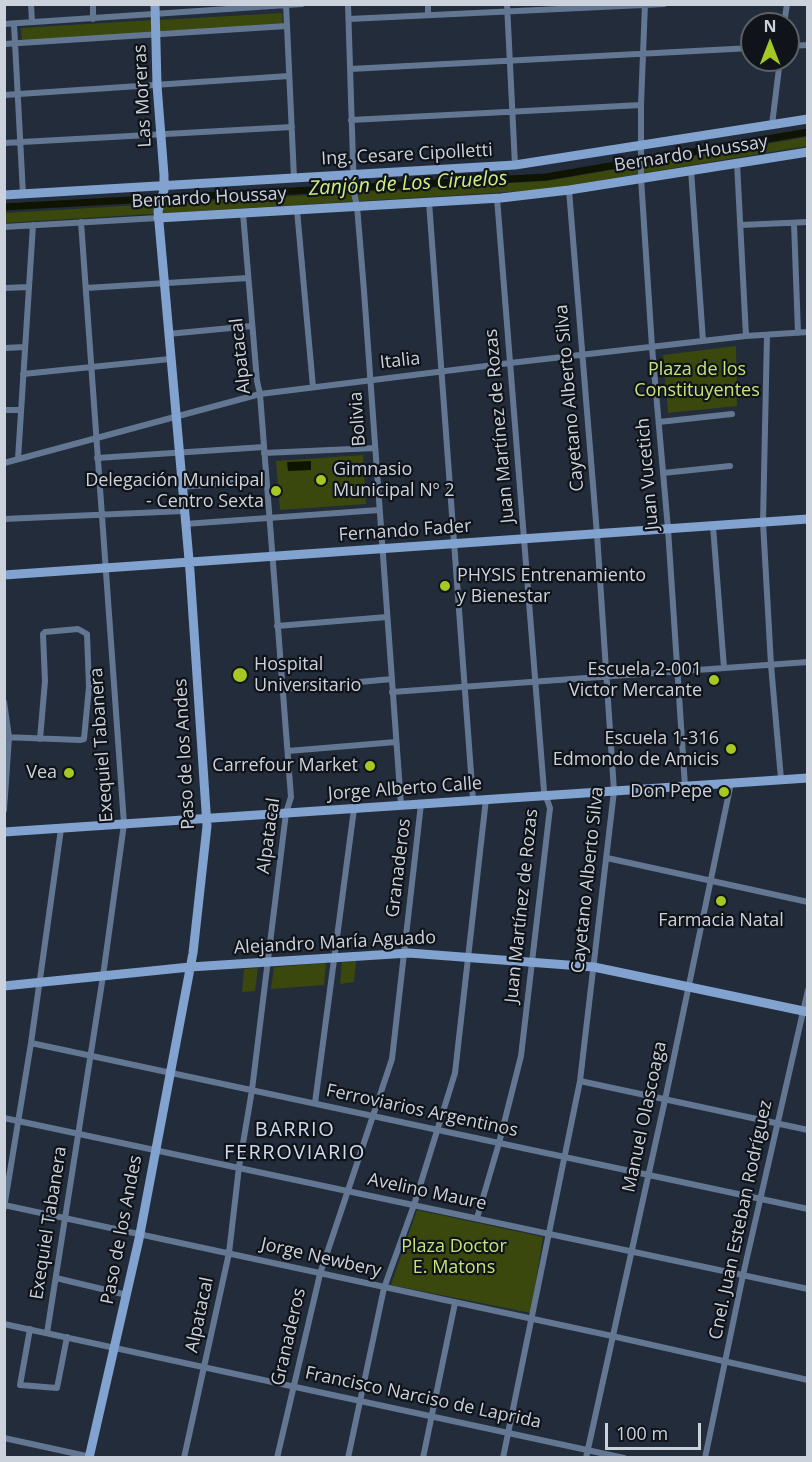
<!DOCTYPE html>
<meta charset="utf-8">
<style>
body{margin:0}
#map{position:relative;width:812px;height:1462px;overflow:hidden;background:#222c3a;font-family:"Open Sans",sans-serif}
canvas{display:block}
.frame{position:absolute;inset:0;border:6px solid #ccd2db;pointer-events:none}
.north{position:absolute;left:740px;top:12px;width:60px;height:60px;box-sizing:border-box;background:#10141a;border:2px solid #5b6067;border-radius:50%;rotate:0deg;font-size:16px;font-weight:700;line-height:24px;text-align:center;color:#ccd2db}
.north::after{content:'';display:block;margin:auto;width:21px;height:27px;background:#a5c823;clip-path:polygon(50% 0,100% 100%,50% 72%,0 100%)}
.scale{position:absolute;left:605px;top:1423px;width:96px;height:27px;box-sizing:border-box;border:3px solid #ccd2db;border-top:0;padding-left:8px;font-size:18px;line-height:21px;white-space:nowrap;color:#ccd2db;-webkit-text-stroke:4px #10141a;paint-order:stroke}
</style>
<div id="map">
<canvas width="812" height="1462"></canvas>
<div class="frame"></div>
<div class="north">N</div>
<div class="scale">100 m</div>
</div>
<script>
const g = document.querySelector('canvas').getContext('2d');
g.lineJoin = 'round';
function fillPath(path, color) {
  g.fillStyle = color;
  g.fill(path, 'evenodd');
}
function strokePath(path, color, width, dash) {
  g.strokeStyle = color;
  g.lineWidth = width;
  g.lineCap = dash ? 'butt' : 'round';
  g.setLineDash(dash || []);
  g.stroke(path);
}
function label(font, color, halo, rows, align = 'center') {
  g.font = font + ' "Open Sans",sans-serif';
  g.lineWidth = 4.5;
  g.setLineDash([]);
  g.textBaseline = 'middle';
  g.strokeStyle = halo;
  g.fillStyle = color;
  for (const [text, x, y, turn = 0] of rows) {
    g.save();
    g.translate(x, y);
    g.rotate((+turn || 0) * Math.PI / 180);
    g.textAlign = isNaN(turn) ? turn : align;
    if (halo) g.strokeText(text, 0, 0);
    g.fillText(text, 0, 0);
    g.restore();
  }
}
const green = new Path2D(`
 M282 13 283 25 160 31V20Z
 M153 20V32L22 41 21 28Z
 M807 137V146L542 190 5 223V213L546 181Z
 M736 346 737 406 668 413 663 355Z
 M363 455 366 504 280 510 276 461Z
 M356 961 354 982 340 984 342 962Z
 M326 963 324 985 271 989 274 967Z
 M258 968 255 991 242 992 244 969Z
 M417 1210 543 1237 531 1313 391 1285Z`);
const water = new Path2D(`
 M311 461V470L288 471 287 462Z`);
const canal = new Path2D(`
 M4 207 546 177 808 132`);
const street = new Path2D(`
 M31 4 32 22
 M93 4V19
 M286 4 294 178
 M348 4 354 193 357 206 364 291 401 805
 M428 4V15
 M507 4 515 165
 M645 4 641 105V178L652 347 668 529 685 786
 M349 19 664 4
 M4 24 302 4
 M14 24 23 194
 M784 24 787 4
 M4 44 287 26
 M788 46 808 45
 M350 69 752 48
 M4 95 289 76
 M351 120 641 105
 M772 125 780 60
 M4 143 292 127
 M737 163 746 336
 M691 170 703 341
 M429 202 473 800
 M297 210 313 387
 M794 223 798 333
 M741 225 808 222
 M4 227 158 218
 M4 288 29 287
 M86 288 248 278
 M168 334 252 326
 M767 335 763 522 771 665 781 779
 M4 348 25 347
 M23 374 170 359
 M4 410H21
 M659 422 732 414
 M264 453 375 448
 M97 458 264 447
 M18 459 33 225
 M4 463 260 394 510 363 746 336 808 332
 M663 473 730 466
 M182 487 266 480
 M4 519 184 511
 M185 524 379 510
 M713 526 724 668
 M277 626 387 617
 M283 689 392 679
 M392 692 808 662
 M4 702 9 737 4 810
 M4 737 80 740 84 739 89 687 87 634 78 629 45 632 43 634 45 681 40 739
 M288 751 396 742
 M607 858 808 902
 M31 1043 808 1209
 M580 1081 808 1130
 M315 1103 354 809
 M4 1118 808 1289
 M4 1205 612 1336 808 1380
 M4 1208 31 1043 61 829
 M477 1218 499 1143 521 1056 550 808 544 791 497 198
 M56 1278 127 1295
 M4 1324 624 1458
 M30 1329 20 1385 57 1388 67 1337
 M47 1333 103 976 124 824 81 222
 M4 1438 91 1457
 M184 1458 229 1253 239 1167 252 1090 286 813 291 797 260 394 257 381 243 213
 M277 1458 320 1274 392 1059 421 804
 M348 1458 384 1288 414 1205 455 1073 486 799
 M423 1458 455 1303
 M503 1458 580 1081 614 791 597 534 569 190
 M586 1458 665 1100 731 783
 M705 1458 743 1275 808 990`);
const secondary = new Path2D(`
 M4 195 515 165 808 119
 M158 218 501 198 569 190 808 152
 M4 575 808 519
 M4 832 808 778
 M4 986 190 967 409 953 594 967 808 1012
 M89 1458 139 1239 193 953 207 826 190 571 158 211 164 190V175L157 85 155 4`);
const markers = [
 [321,480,6,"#a5c823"],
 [276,491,6,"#a5c823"],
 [445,586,6,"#a5c823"],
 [240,675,8,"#a5c823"],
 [714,680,6,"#a5c823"],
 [731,749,6,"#a5c823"],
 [370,766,6,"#a5c823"],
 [69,773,6,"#a5c823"],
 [724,792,6,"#a5c823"],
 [721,901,6,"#a5c823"]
];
const streetNames = [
 ["Las Moreras",143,96,-93],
 ["Bernardo Houssay",691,154,-9],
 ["Ing. Cesare Cipolletti",407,155,-3],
 ["Bernardo Houssay",209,198,-3],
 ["Alpatacal",241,356,-96],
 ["Italia",400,361,-6],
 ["Cayetano Alberto Silva",570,398,-95],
 ["Bolivia",358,419,-94],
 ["Juan Martínez de Rozas",500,426,-95],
 ["Juan Vucetich",648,474,-95],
 ["Fernando Fader",405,531,-4],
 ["Exequiel Tabanera",102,745,-94],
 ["Paso de los Andes",185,754,-93],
 ["Jorge Alberto Calle",405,789,-4],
 ["Alpatacal",269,836,-82],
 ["Granaderos",399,868,-83],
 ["Cayetano Alberto Silva",588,880,-84],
 ["Juan Martínez de Rozas",522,906,-84],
 ["Alejandro María Aguado",335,943,-3],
 ["Ferroviarios Argentinos",422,1111,12],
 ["Manuel Olascoaga",645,1117,-78],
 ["Avelino Maure",427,1192,12],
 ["Cnel. Juan Esteban Rodríguez",741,1220,-78],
 ["Exequiel Tabanera",49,1223,-81],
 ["Paso de los Andes",122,1230,-79],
 ["Jorge Newbery",321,1258,13],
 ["Alpatacal",200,1315,-78],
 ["Granaderos",289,1337,-77],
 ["Francisco Narciso de Laprida",423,1398,12]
];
const parkNames = [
 ["Plaza de los",697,370],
 ["Constituyentes",697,391],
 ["Plaza Doctor",454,1247],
 ["E. Matons",454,1268]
];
const poiNames = [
 ["Gimnasio",333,470,"left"],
 ["Municipal Nº 2",333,491,"left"],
 ["Delegación Municipal",264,481],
 ["- Centro Sexta",264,502],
 ["PHYSIS Entrenamiento",457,576,"left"],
 ["y Bienestar",457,597,"left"],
 ["Hospital",254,665,"left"],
 ["Universitario",254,686,"left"],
 ["Escuela 2-001",702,670],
 ["Victor Mercante",702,691],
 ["Escuela 1-316",719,739],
 ["Edmondo de Amicis",719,760],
 ["Carrefour Market",358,766],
 ["Vea",57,773],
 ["Don Pepe",712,792],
 ["Farmacia Natal",721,921,"center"]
];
const waterNames = [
 ["Zanjón de Los Ciruelos",408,184,-3]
];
const neighbourhoodNames = [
 ["BARRIO",295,1130],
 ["FERROVIARIO",295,1153]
];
fillPath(green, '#3a470d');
fillPath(water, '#0e1400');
strokePath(canal, '#0e1400', 7);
strokePath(street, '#637793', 6);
strokePath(secondary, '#82a2cf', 9);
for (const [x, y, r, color] of markers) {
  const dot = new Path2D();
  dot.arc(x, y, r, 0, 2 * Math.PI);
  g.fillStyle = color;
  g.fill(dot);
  strokePath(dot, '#10141a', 2);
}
label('18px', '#ccd2db', '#10141a', streetNames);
label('18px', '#c7e577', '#10141a', parkNames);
label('18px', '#ccd2db', '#10141a', poiNames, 'right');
label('italic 20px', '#cfee7f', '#10141a', waterNames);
g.letterSpacing = '1.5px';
label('20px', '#cedbed', '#10141a', neighbourhoodNames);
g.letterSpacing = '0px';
</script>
